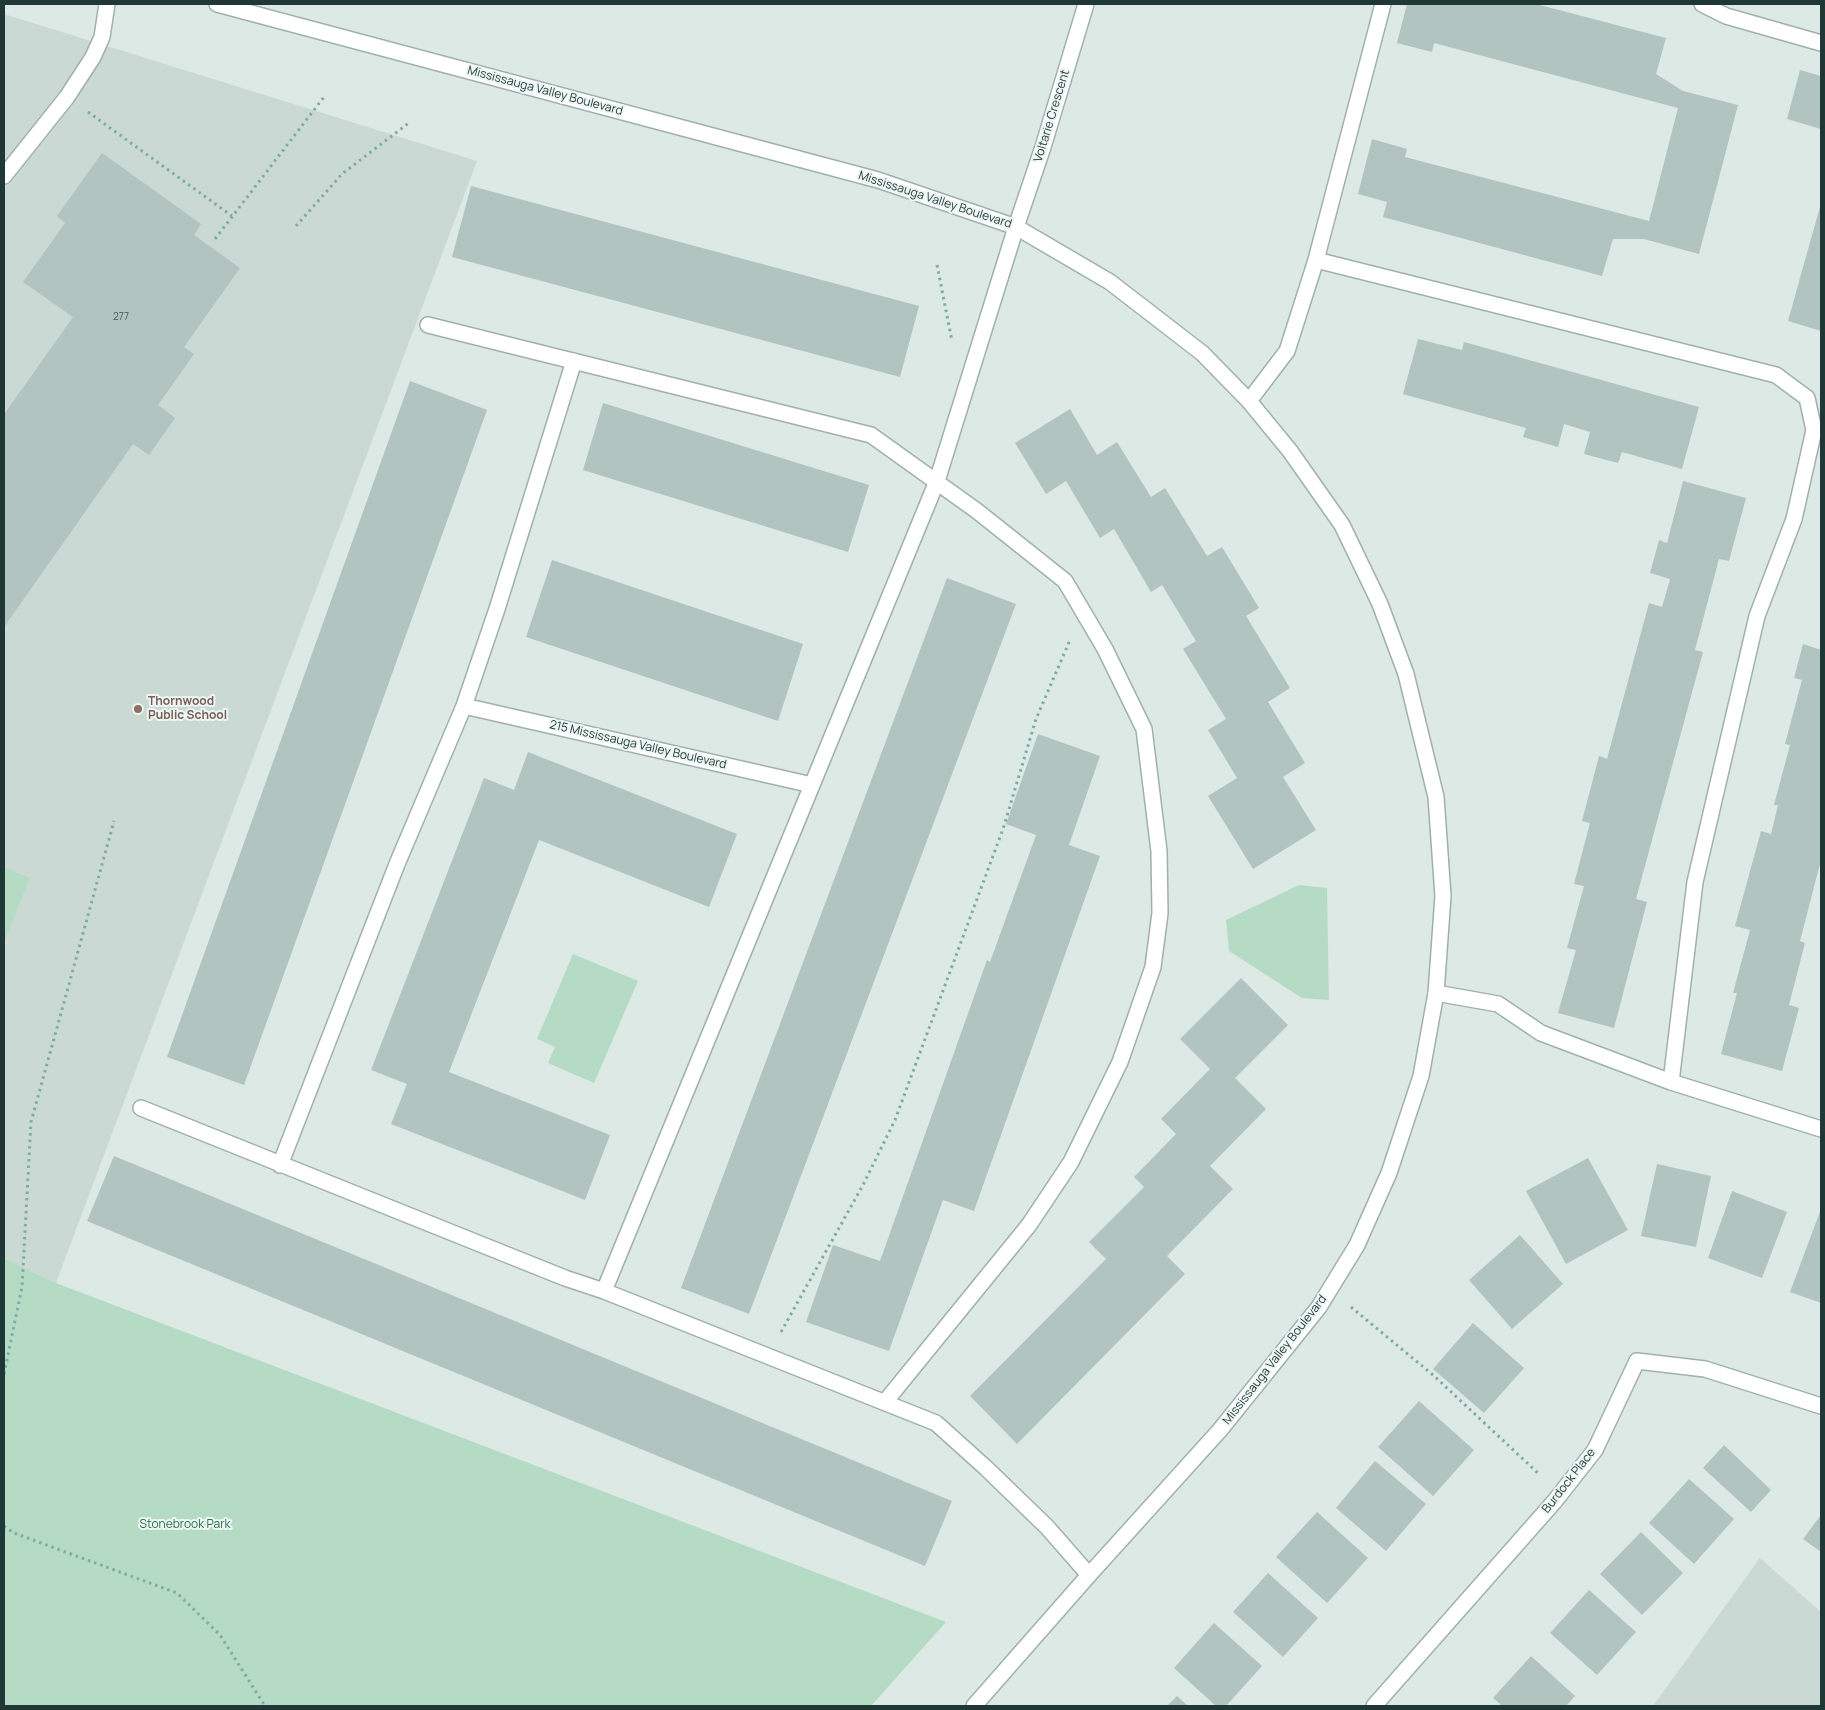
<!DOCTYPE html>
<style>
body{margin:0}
#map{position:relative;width:1825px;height:1710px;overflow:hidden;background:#dde9e5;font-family:Manrope,sans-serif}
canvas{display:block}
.frame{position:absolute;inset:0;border:5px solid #1f3835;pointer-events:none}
</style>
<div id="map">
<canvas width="1825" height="1710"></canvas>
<div class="frame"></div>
</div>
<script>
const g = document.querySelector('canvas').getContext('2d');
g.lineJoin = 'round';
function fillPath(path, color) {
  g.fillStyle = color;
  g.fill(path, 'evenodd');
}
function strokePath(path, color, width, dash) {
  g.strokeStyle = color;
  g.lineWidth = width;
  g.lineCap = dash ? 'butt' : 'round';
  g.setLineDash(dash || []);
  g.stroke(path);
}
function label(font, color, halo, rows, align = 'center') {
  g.font = font + ' Manrope,sans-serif';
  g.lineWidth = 4;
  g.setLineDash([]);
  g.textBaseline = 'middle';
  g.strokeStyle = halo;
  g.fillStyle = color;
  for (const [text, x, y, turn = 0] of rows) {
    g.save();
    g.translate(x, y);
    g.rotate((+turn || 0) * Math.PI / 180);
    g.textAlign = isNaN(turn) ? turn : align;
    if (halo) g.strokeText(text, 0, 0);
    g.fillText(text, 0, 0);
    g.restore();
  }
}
const built = new Path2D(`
 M4 14 477 161 56 1283 4 1258Z
 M1760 1558 1821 1612V1706H1653Z`);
const green = new Path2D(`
 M4 867 30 878 4 943Z
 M1299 885 1327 888 1329 1000 1302 998 1229 951 1226 920Z
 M573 954 638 981 594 1083 548 1063 555 1047 537 1039Z
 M4 1258 56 1283 946 1622 871 1706H4Z`);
const building = new Path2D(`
 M1407 4H1536L1666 38 1656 74 1683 91 1738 105 1699 254 1644 239H1613L1602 276 1383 217 1387 202 1358 194 1372 139 1407 149 1405 157 1649 221 1678 108 1434 43 1432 52 1397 43Z
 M1800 70 1821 76V129L1787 119Z
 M102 153 201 224 194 235 240 268 184 347 194 354 158 405 175 418 149 455 133 444 4 627V412L5 413 73 317 23 282 65 223 57 216Z
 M471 186 919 306 900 377 452 257Z
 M1821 203V331L1788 321Z
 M1418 339 1462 350 1464 342 1699 407 1682 469 1622 452 1618 463 1584 454 1590 432 1564 424 1558 447 1523 437 1526 428 1403 394Z
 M410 381 487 410 244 1085 167 1057Z
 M603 403 869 485 848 552 583 470Z
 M1070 409 1097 455 1117 442 1151 497 1165 488 1207 556 1222 547 1259 608 1246 616 1290 688 1268 702 1305 763 1283 777 1316 830 1253 869 1208 796 1237 778 1208 730 1226 719 1183 649 1196 641 1162 585 1151 592 1114 529 1100 538 1066 481 1046 494 1015 443Z
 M1683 481 1746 498 1729 561 1719 559 1695 650 1703 652 1636 899 1647 902 1614 1028 1558 1013 1576 950 1567 948 1584 886 1574 884 1590 823 1582 821 1599 756 1607 759 1649 603 1662 607 1670 579 1650 573 1659 540 1667 543Z
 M552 560 803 644 778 721 526 637Z
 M947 578 1016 604 749 1314 681 1288Z
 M1803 644 1821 650V860L1800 941 1805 943 1789 1005 1799 1008 1782 1071 1721 1054 1737 993H1733L1750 930 1735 926 1761 831 1771 834 1778 805H1774L1790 745 1785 744 1802 680 1794 678Z
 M1038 734 1100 756 1069 845 1100 856 974 1211 943 1200 889 1351 806 1322 833 1245 880 1261 987 960 990 962 1036 835 1006 824Z
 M528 752 737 834 709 907 539 840 449 1072 610 1135 585 1200 391 1124 407 1084 371 1070 484 778 514 790Z
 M1241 978 1288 1025 1235 1078 1266 1109 1210 1166 1233 1189 1167 1256 1185 1274 1017 1444 970 1396 1106 1259 1089 1242 1144 1187 1134 1177 1176 1134 1161 1119 1210 1069 1180 1039Z
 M114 1156 952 1501 925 1566 87 1221Z
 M1588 1158 1628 1230 1566 1264 1526 1191Z
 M1657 1164 1711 1176 1696 1247 1641 1236Z
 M1732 1191 1787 1212 1762 1278 1708 1258Z
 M1821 1209V1303L1790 1292Z
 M1520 1235 1563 1284 1512 1329 1469 1280Z
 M1473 1323 1524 1368 1484 1413 1433 1369Z
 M1419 1401 1474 1450 1433 1496 1378 1447Z
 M1724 1445 1771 1490 1751 1512 1703 1468Z
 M1375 1461 1426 1504 1386 1551 1336 1508Z
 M1689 1479 1734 1519 1694 1564 1649 1523Z
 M1317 1512 1368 1558 1327 1603 1276 1557Z
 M1821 1515V1552L1803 1539Z
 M1641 1532 1683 1573 1642 1615 1600 1574Z
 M1268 1573 1318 1618 1283 1657 1233 1612Z
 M1589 1590 1636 1632 1597 1675 1550 1633Z
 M1214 1623 1262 1666 1226 1706H1216L1174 1668Z
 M1531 1656 1575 1696 1566 1706H1502L1493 1698Z
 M1177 1696 1188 1706H1167Z`);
const path = new Path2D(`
 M88 112 232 216
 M296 226 342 174 410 122
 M215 239 324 97
 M937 265 952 341
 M1351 1307 1433 1375 1539 1474
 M781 1332 863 1185 895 1120 1003 829 1036 719 1070 640
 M4 1374 22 1287 31 1122 114 821
 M4 1526 14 1533 177 1593 220 1635 265 1706`);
const service = new Path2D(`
 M1702 4 1726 16 1821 43
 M4 176 67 97 93 57 102 37 107 4
 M1316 260 1776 375 1807 398 1814 430 1794 519 1757 616 1695 882 1671 1082
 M428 325 871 435 977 511 1065 581 1105 649 1144 729 1159 851 1160 913 1153 967 1120 1062 1071 1162 1029 1225 885 1402
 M1249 401 1287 351 1316 260 1383 4
 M464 706 812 785
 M1436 993 1498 1004 1541 1033 1671 1082 1821 1129
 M141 1108 565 1278 604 1291 936 1423 986 1468 1047 1527 1089 1575
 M280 1165 397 864 464 706 497 609 574 361
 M604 1291 937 481 1016 227`);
const minor = new Path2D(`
 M1016 227 1043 147 1086 4
 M1374 1706 1554 1502 1595 1450 1637 1361 1705 1369 1821 1406`);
const tertiary = new Path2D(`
 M217 4 878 180 1016 227 1110 282 1202 353 1249 401 1290 451 1342 525 1380 604 1406 674 1436 797 1443 896 1436 993 1421 1076 1389 1173 1357 1245 1319 1307 1220 1430 1089 1575 974 1706`);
const markers = [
 [138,709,5,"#8d6e63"]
];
const numberNames = [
 ["277",121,317]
];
const streetNames = [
 ["Mississauga Valley Boulevard",545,91,15],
 ["Voltarie Crescent",1052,116,-73],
 ["Mississauga Valley Boulevard",935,200,18],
 ["215 Mississauga Valley Boulevard",638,745,13],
 ["Mississauga Valley Boulevard",1275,1360,-52],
 ["Burdock Place",1569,1481,-52]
];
const educationNames = [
 ["Thornwood",148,702],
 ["Public School",148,716]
];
const parkNames = [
 ["Stonebrook Park",185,1525]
];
fillPath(built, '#cbd9d5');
fillPath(green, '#b5dbc5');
fillPath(building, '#b2c4bf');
strokePath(service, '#a0b0ad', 18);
strokePath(minor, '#a0b0ad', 18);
strokePath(tertiary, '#a0b0ad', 18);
strokePath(path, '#7dada5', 3, [2.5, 4]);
strokePath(service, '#fff', 15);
strokePath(minor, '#fff', 15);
strokePath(tertiary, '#fff', 15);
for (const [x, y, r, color] of markers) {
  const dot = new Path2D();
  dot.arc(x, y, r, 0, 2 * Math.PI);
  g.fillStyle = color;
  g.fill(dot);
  strokePath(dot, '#edf6f3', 2);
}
label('10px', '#445b58', null, numberNames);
label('12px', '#1f3835', '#edf6f3', streetNames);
label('bold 12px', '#785e54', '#edf6f3', educationNames, 'left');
label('12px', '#296f4f', '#edf6f3', parkNames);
</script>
